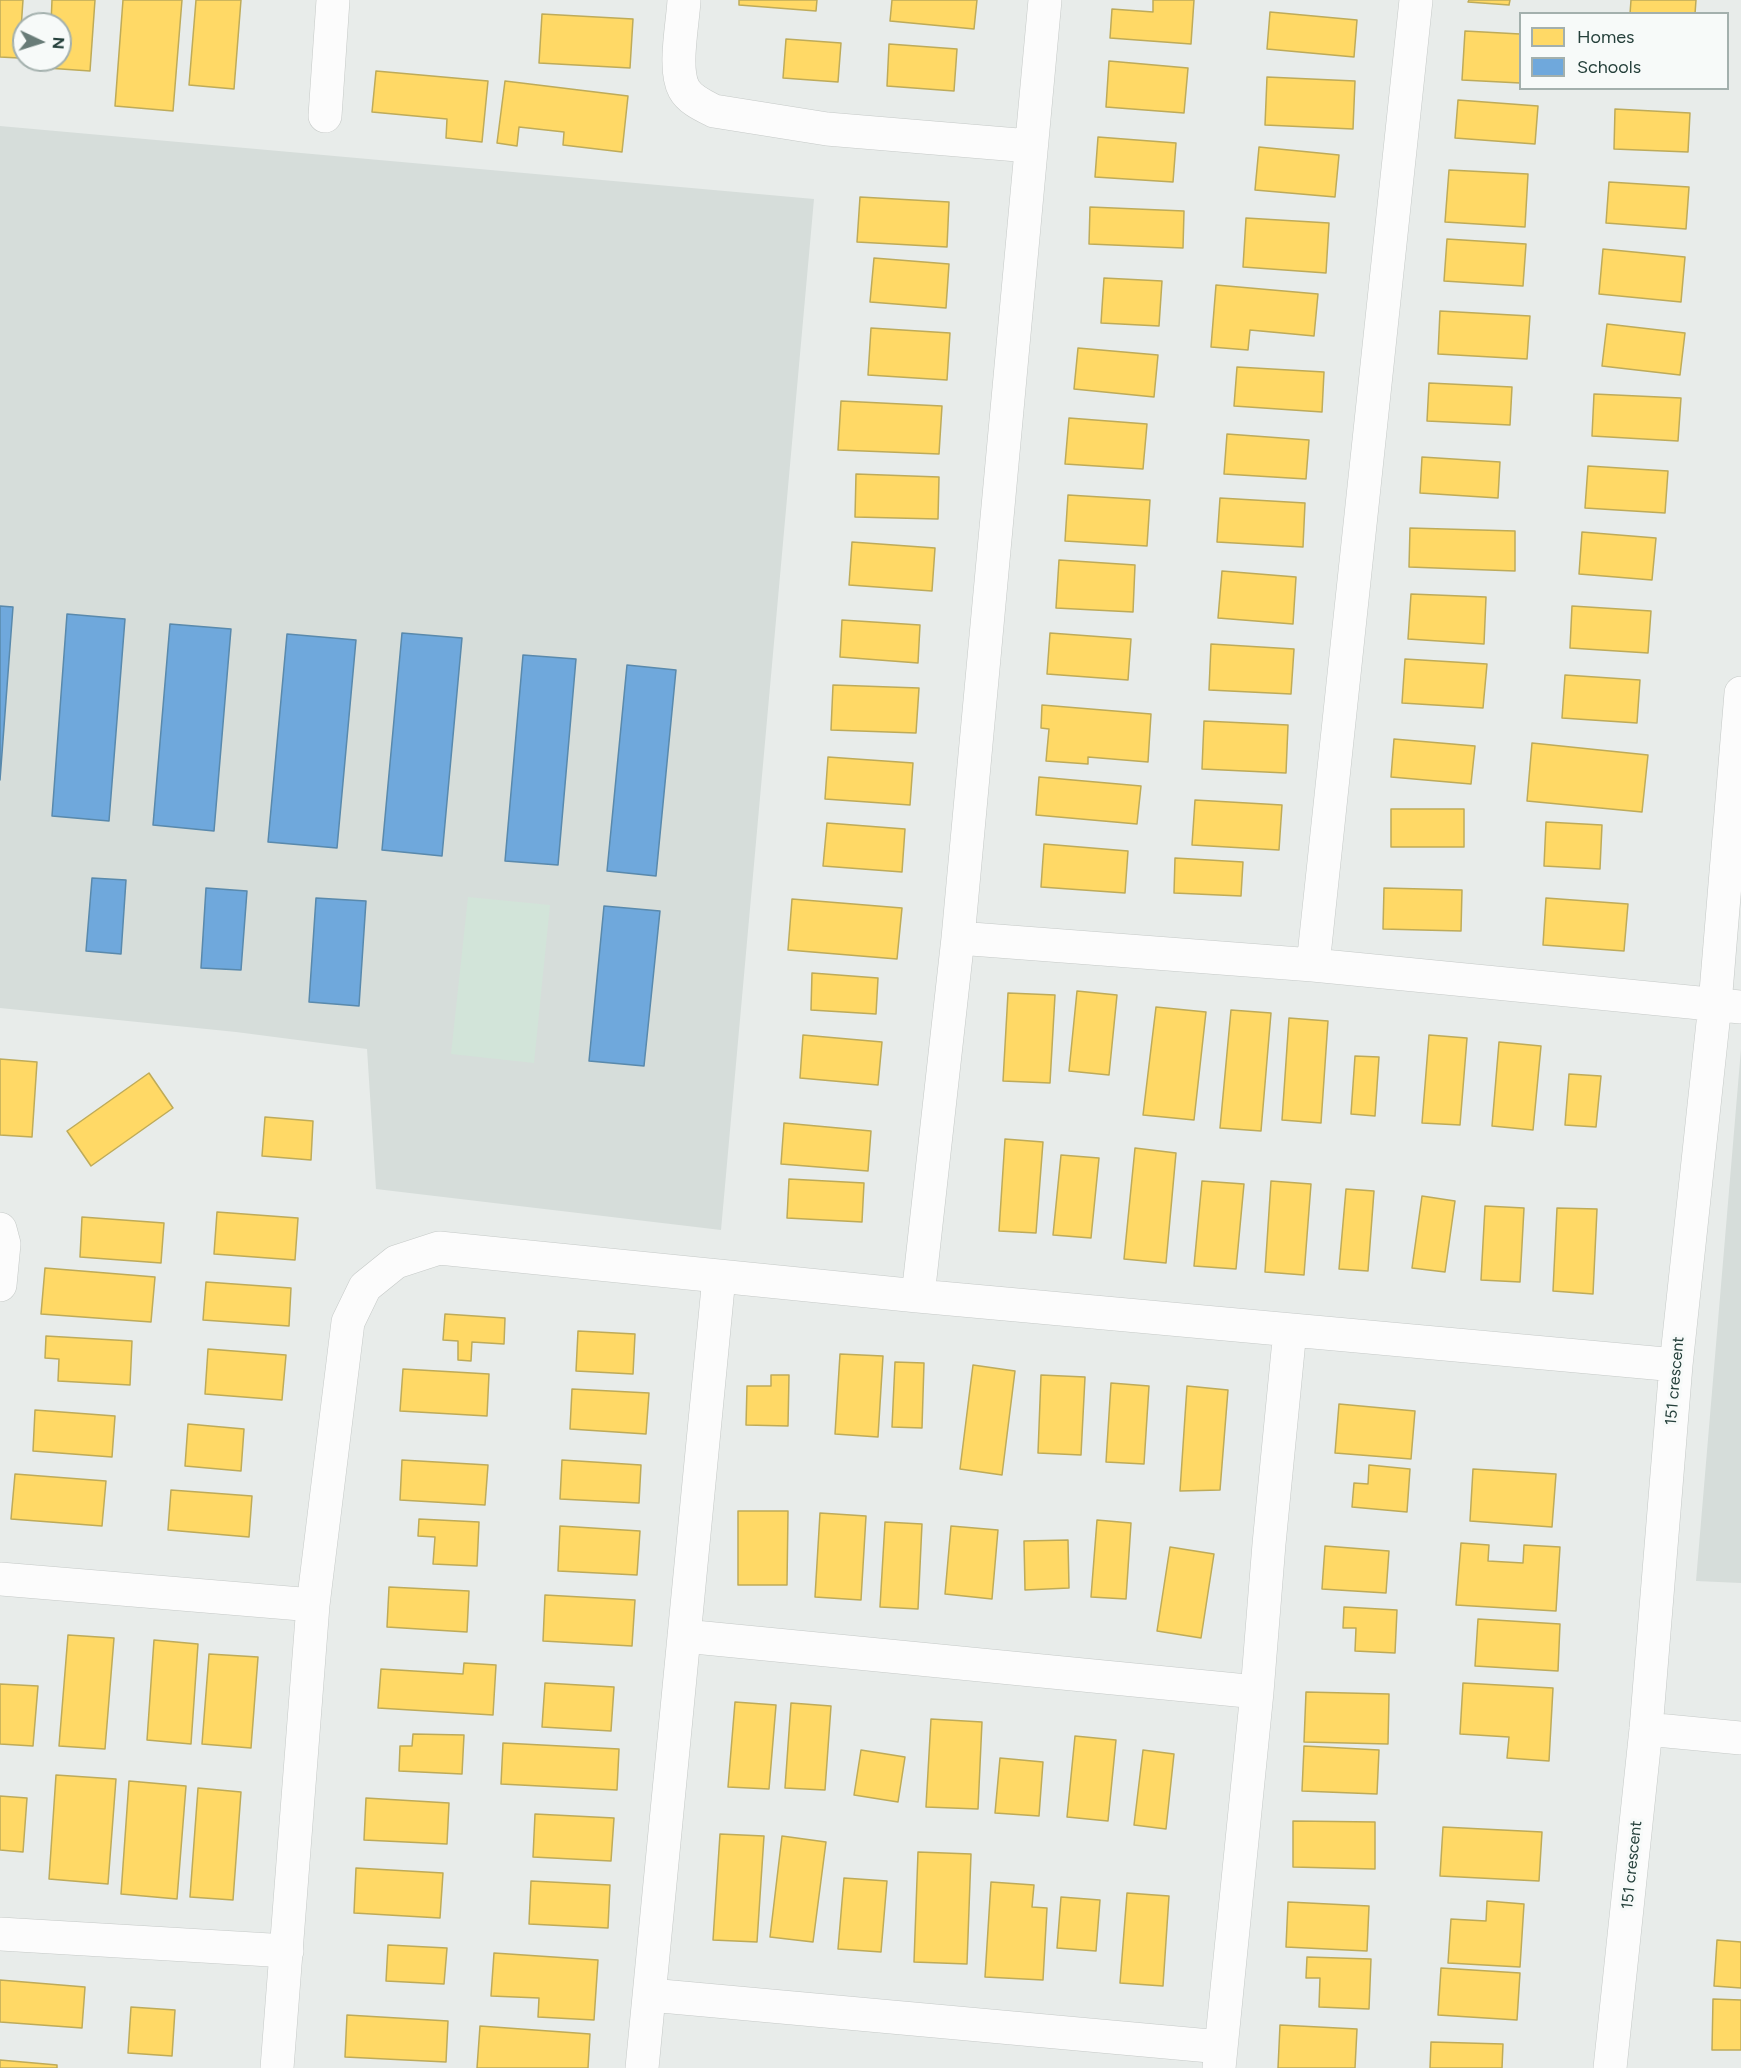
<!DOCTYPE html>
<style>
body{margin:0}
#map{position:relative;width:1741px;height:2068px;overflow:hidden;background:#e8ecea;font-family:Figtree,sans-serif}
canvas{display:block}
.legend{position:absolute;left:1519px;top:12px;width:210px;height:78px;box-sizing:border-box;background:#f7faf9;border:2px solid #a3b0ad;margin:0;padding:8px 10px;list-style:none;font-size:18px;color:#25403b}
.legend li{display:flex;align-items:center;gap:12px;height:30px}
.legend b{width:30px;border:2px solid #a3b0ad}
.north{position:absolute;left:12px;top:12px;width:60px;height:60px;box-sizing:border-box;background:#f7faf9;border:2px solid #a3b0ad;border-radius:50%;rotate:94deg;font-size:16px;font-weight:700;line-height:24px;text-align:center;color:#25403b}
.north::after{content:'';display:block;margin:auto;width:21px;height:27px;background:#697c78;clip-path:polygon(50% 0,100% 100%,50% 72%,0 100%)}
</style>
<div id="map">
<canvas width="1741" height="2068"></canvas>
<ul class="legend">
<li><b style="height:16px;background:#ffd966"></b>Homes</li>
<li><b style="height:16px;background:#6fa8dc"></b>Schools</li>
</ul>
<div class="north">N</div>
</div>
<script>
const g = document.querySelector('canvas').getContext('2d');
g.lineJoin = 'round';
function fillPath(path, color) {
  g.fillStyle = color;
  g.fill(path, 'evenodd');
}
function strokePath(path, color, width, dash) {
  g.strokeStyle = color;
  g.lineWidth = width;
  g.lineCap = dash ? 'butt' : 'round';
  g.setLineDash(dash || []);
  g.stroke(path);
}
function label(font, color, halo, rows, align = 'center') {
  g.font = font + ' Figtree,sans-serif';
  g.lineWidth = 6;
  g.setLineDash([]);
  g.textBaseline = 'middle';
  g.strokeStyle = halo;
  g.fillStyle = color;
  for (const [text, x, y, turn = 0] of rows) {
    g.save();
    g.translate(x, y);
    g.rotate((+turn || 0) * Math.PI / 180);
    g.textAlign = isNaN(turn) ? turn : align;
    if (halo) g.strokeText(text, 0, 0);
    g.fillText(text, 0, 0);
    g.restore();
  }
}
const built = new Path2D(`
 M0 126 814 199 721 1230 376 1189 367 1049 236 1032 0 1008Z
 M1741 1049V1583L1696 1581Z`);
const green = new Path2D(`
 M468 897 550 905 534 1063 451 1054Z`);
const homes = new Path2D(`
 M0 0H23L19 58 0 57Z
 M52 0H95L90 71 47 68 48 60H60V24H51Z
 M123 0H182L173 111 115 106Z
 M196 0H241L234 89 189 85Z
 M739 0H817L816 11 739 5Z
 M892 0H977L974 29 890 21Z
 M1153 0H1194L1191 44 1110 38 1112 9 1153 12Z
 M1469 0H1510L1509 5 1468 2Z
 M1631 0H1696L1695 14H1630Z
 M1270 12 1357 20 1354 57 1267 49Z
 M542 14 633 19 630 68 539 63Z
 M1465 31 1520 34V83L1462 80Z
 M786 39 841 43 838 82 783 78Z
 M889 44 957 49 954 91 887 86Z
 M1109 61 1188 68 1184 113 1106 107Z
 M376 71 488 81 482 142 446 138 447 119 372 112Z
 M1267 77 1355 81 1353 129 1265 125Z
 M505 81 628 96 622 152 563 145 564 132 519 127 517 146 497 143Z
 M1458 100 1538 106 1535 144 1455 138Z
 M1615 109 1690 113 1688 152 1614 149Z
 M1098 137 1176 143 1173 182 1095 177Z
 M1259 147 1339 155 1335 197 1255 190Z
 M1449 170 1528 174 1525 227 1445 222Z
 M1609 182 1689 187 1686 229 1606 223Z
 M860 197 949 202 947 247 857 242Z
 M1090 207 1184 211 1183 248 1089 244Z
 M1246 218 1329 223 1326 273 1243 267Z
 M1447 239 1526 244 1523 286 1444 281Z
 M1603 249 1685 257 1681 302 1599 294Z
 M874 258 949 264 946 308 870 302Z
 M1104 278 1162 281 1159 326 1101 323Z
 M1216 285 1318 294 1314 336 1250 330 1248 350 1211 347Z
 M1440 311 1530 316 1527 359 1438 354Z
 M1607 324 1685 333 1680 375 1602 366Z
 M871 328 950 333 947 380 868 375Z
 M1078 348 1158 355 1154 397 1074 389Z
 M1237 367 1324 372 1322 412 1234 406Z
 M1429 383 1512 387 1510 425 1427 421Z
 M1594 394 1681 398 1678 441 1592 436Z
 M841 401 942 406 939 454 838 450Z
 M1069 418 1147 424 1143 469 1065 464Z
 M1227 434 1309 440 1306 479 1224 474Z
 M1422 457 1500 462 1498 498 1420 493Z
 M1588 466 1668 471 1665 513 1585 508Z
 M856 474 939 477 938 519 855 517Z
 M1068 495 1150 500 1147 546 1065 541Z
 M1220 498 1305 503 1303 547 1217 542Z
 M1410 528 1515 531V571L1409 567Z
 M1582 532 1656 538 1652 580 1579 574Z
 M852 542 935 548 932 591 849 585Z
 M1059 560 1135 565 1133 612 1056 608Z
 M1222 571 1296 577 1293 624 1218 618Z
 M1411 594 1486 597 1484 644 1408 639Z
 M1572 606 1651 611 1648 653 1570 648Z
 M842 620 920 625 918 663 840 657Z
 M1050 633 1131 639 1128 680 1047 674Z
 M1211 644 1294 649 1291 694 1209 690Z
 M1405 659 1487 664 1483 708 1402 703Z
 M1565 675 1640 680 1637 723 1562 718Z
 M833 685 919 688 916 733 831 730Z
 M1042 705 1151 714 1148 762 1088 757V764L1046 761 1049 729 1041 728Z
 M1204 721 1288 725 1286 773 1202 769Z
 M1394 739 1475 746 1471 784 1391 777Z
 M1532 743 1648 755 1642 812 1527 801Z
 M828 757 913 763 910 805 825 799Z
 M1039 777 1141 786 1137 824 1036 815Z
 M1195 800 1282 805 1279 850 1192 845Z
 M1391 809H1464V847H1391Z
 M1546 822 1602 825 1600 869 1544 866Z
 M827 823 905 829 902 872 823 866Z
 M1044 844 1128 851 1125 893 1041 887Z
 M1175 858 1243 862 1241 896 1174 893Z
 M1384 888 1462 890 1461 931 1383 929Z
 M1546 898 1628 904 1624 951 1543 945Z
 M792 899 902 908 897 959 788 950Z
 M812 973 878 978 876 1014 811 1010Z
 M1077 991 1117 995 1109 1075 1069 1071Z
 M1008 993 1055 995 1050 1083 1003 1081Z
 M1156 1007 1206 1012 1194 1120 1143 1115Z
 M1231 1010 1271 1013 1261 1131 1220 1128Z
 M1289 1018 1328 1021 1321 1123 1282 1120Z
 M803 1035 882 1042 878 1085 800 1078Z
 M1429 1035 1467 1038 1460 1125 1422 1123Z
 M1499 1042 1541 1046 1533 1130 1492 1126Z
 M1355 1056 1379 1057 1375 1116 1351 1114Z
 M0 1059 37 1062 32 1137 0 1135Z
 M149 1073 173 1108 91 1166 67 1131Z
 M1569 1074 1601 1076 1596 1127 1565 1125Z
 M265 1117 313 1121 311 1160 262 1156Z
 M784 1123 871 1131 868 1171 781 1164Z
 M1005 1139 1043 1142 1036 1233 999 1231Z
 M1135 1148 1176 1153 1166 1263 1124 1259Z
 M1061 1155 1099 1158 1091 1238 1053 1235Z
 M789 1179 864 1183 862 1222 787 1218Z
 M1202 1181 1244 1184 1236 1269 1194 1266Z
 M1271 1181 1311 1184 1304 1275 1265 1272Z
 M1346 1189 1374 1191 1368 1271 1339 1269Z
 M1422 1196 1455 1201 1445 1272 1412 1268Z
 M1485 1206 1524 1208 1520 1282 1481 1280Z
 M1557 1208 1597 1209 1593 1294 1553 1291Z
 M217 1212 298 1218 295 1260 214 1254Z
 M82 1217 164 1223 161 1263 80 1257Z
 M45 1268 155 1277 151 1322 41 1314Z
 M206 1282 291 1288 289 1326 203 1320Z
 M445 1314 505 1318 504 1344 472 1342 471 1361 458 1360V1341L443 1340Z
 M578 1331 635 1334 633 1374 576 1371Z
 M46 1336 132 1341 130 1385 58 1381 59 1359 45 1358Z
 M208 1349 286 1355 282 1400 205 1394Z
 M840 1354 883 1356 878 1437 835 1434Z
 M895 1362 924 1363 922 1428 892 1427Z
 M973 1365 1015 1371 1002 1475 960 1469Z
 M403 1369 489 1374 487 1416 400 1411Z
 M771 1375H789L788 1426 746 1425 747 1386H771Z
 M1041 1375 1085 1377 1081 1455 1038 1453Z
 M1111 1383 1149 1386 1144 1464 1106 1462Z
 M1187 1386 1228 1390 1220 1490 1180 1491Z
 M572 1389 649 1393 646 1434 570 1429Z
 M1339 1404 1415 1411 1411 1459 1335 1453Z
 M35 1410 115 1416 112 1457 33 1451Z
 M188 1424 244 1429 241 1471 185 1466Z
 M402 1460 488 1465 485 1505 400 1500Z
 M562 1460 641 1465 639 1503 560 1499Z
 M1369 1465 1410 1469 1407 1512 1352 1507 1354 1483 1368 1484Z
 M1473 1469 1556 1474 1552 1527 1470 1521Z
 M15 1474 106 1481 102 1526 11 1519Z
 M171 1490 252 1496 249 1537 168 1530Z
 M738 1511H788L787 1585H738Z
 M820 1513 866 1516 861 1600 815 1597Z
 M419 1519 479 1522 477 1566 433 1564 435 1537 418 1536Z
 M1097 1520 1131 1523 1126 1599 1091 1597Z
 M885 1522 922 1524 918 1609 880 1607Z
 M560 1526 640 1531 637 1575 558 1571Z
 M951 1526 998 1530 992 1599 945 1594Z
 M1068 1540 1069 1588 1025 1590 1024 1541Z
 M1461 1543 1489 1545 1488 1561 1523 1563 1524 1545 1560 1547 1556 1611 1456 1605Z
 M1325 1546 1389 1551 1386 1593 1322 1589Z
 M1170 1547 1214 1554 1201 1638 1157 1631Z
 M389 1587 469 1591 467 1632 387 1627Z
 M545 1595 635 1600 632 1646 543 1641Z
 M1344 1607 1397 1610 1395 1653 1355 1651 1356 1628H1343Z
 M1478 1619 1560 1624 1558 1671 1475 1666Z
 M68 1635 114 1638 105 1749 59 1746Z
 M154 1640 198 1644 191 1744 147 1740Z
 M209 1654 258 1657 251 1748 202 1744Z
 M464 1663 496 1665 493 1715 378 1708 381 1669 463 1674Z
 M545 1683 614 1687 611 1731 542 1727Z
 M1463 1683 1553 1688 1549 1761 1507 1758 1509 1737 1460 1734Z
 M0 1684 38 1686 33 1746 0 1744Z
 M1306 1692 1389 1694 1388 1744 1304 1742Z
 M735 1702 776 1705 769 1789 728 1787Z
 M791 1703 831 1706 825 1790 785 1788Z
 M931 1719 982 1722 978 1809 926 1807Z
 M413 1734 464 1735 462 1774 399 1771 400 1746H412Z
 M1075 1736 1116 1740 1108 1821 1067 1817Z
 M503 1743 619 1749 617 1790 501 1784Z
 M1304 1746 1379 1750 1377 1794 1302 1791Z
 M861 1750 905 1757 898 1802 854 1795Z
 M1143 1750 1174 1754 1166 1829 1134 1825Z
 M1000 1758 1043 1762 1039 1816 995 1813Z
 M56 1775 116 1779 108 1884 49 1879Z
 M129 1781 186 1786 177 1899 121 1894Z
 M198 1788 241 1792 233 1900 190 1897Z
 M0 1796 27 1798 23 1852 0 1850Z
 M366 1798 449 1803 447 1844 364 1840Z
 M535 1814 614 1818 611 1861 533 1857Z
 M1293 1821 1375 1822V1869L1293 1867Z
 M1443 1827 1542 1832 1539 1881 1440 1876Z
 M720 1834 764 1836 757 1942 713 1940Z
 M782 1836 826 1842 813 1942 770 1937Z
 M918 1852 971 1854 967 1964 914 1962Z
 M356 1868 443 1873 440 1918 354 1913Z
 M844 1878 887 1881 881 1952 838 1949Z
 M531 1881 610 1885 608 1928 529 1924Z
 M991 1882 1034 1885 1032 1907 1047 1908 1043 1980 985 1977Z
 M1127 1893 1169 1896 1163 1986 1120 1983Z
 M1061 1897 1100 1900 1096 1951 1057 1948Z
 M1487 1901 1524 1904 1520 1967 1448 1963 1451 1919 1486 1921Z
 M1288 1902 1369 1906 1367 1951 1286 1947Z
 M1717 1940 1741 1942V1988L1714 1986Z
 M388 1945 447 1948 444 1984 386 1981Z
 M494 1953 598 1960 594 2020 538 2017 539 1998 491 1996Z
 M1307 1957 1371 1959 1369 2009 1319 2007 1320 1978H1306Z
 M1441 1968 1520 1973 1517 2020 1438 2015Z
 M0 1980 85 1987 82 2028 0 2022Z
 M1713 1999 1741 2000V2050H1712Z
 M131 2007 175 2010 172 2056 128 2053Z
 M347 2015 448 2021 446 2062 345 2057Z
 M1280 2025 1357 2029 1355 2068H1278Z
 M480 2026 590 2034 588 2068H477Z
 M1431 2042 1503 2044 1502 2068H1430Z
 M0 2060 57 2065V2068H0Z`);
const schools = new Path2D(`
 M0 606 13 607 0 780Z
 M67 614 125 619 109 821 52 816Z
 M170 624 231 629 214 831 153 825Z
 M402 633 462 638 442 856 382 850Z
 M287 634 356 640 337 848 268 842Z
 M523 655 576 659 558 865 505 861Z
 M627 665 676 670 656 876 607 871Z
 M92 878 126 880 121 954 86 951Z
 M206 888 247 891 241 970 201 968Z
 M316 898 366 901 359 1006 309 1002Z
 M604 906 660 911 644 1066 589 1061Z`);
const minor = new Path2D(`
 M684 0C683 23 673 69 684 89 690 100 704 106 714 111L827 129 1030 146
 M1045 0 958 938 1313 965
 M1416 0 1313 965 1741 1007
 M325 116 333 0
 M958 938 918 1296 1676 1365
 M0 1229 4 1244 0 1285
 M0 1579 313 1605
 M684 1636 1257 1692 1219 2068
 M1257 1692 1269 1544 1290 1330
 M1646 1729 1741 1738
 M0 1934 287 1951
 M650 1995 1221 2047
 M277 2068 313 1605 348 1322 365 1287 396 1262 439 1248 918 1296
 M642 2068 719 1277
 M1610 2068 1646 1729 1676 1365 1715 1004 1741 693`);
const streetNames = [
 ["151 crescent",1675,1381,-85],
 ["151 crescent",1632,1865,-84]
];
fillPath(built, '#d6ddda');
fillPath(green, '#d2e4d9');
fillPath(homes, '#ffd966');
strokePath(homes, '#beab59', 1.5);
fillPath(schools, '#6fa8dc');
strokePath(schools, '#5989ac', 1.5);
strokePath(minor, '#c5c9c7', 34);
strokePath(minor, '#fcfcfc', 33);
label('16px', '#25403b', '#f7faf9', streetNames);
</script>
